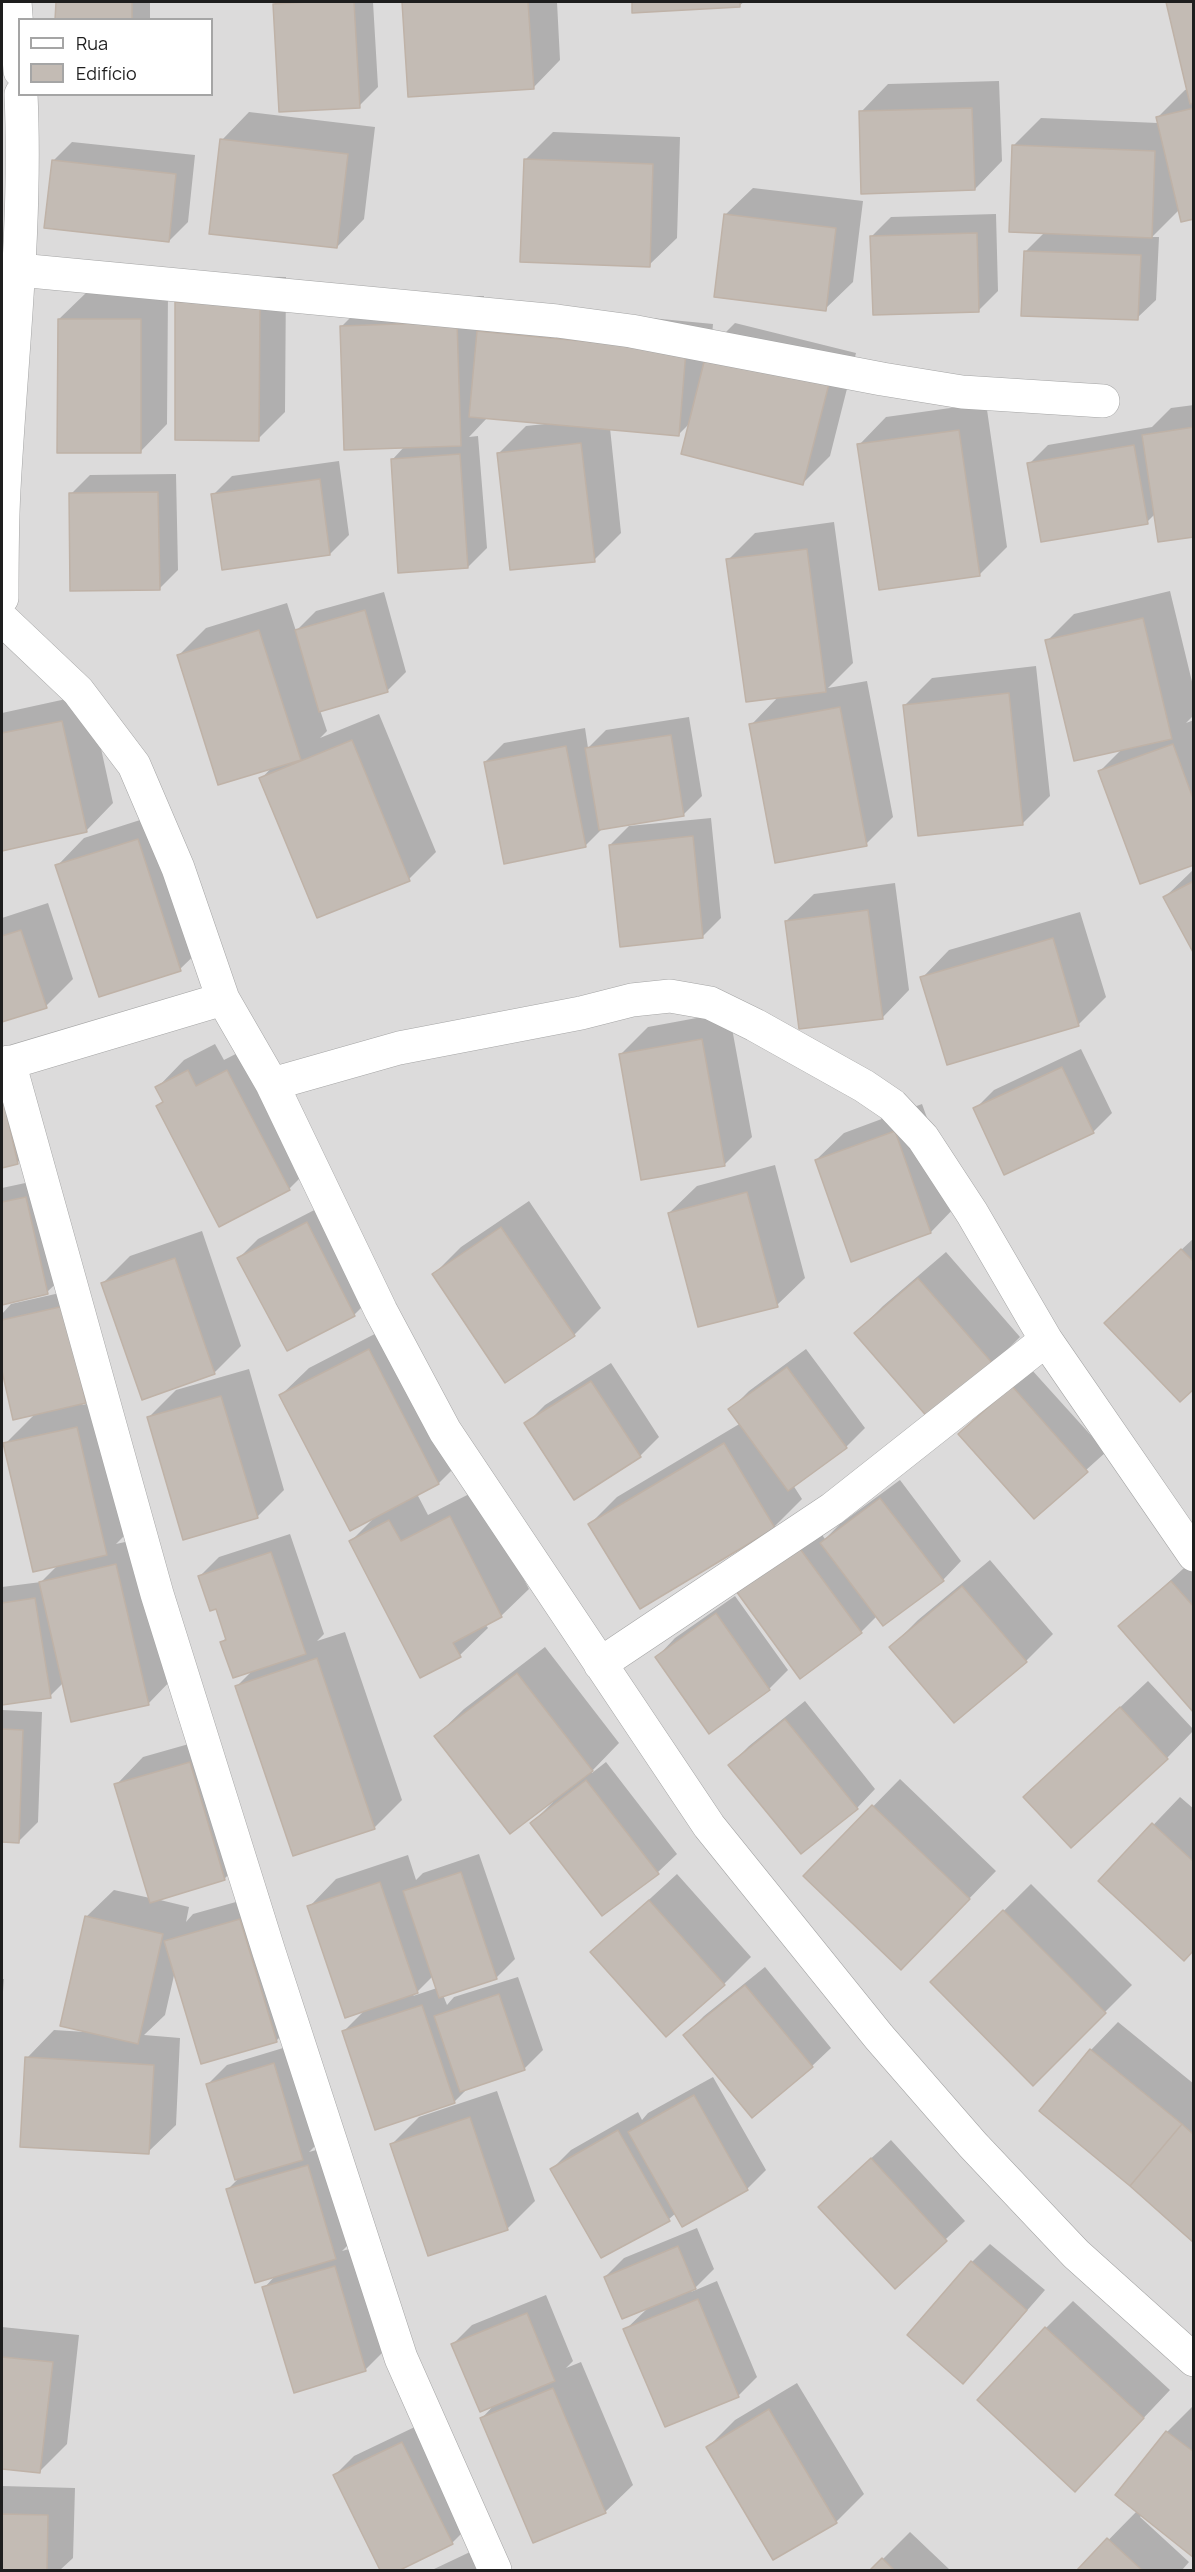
<!DOCTYPE html>
<meta charset="utf-8">
<style>
body{margin:0}
#map{position:relative;width:1195px;height:2572px;overflow:hidden;background:#eeebe4;font-family:Manrope,sans-serif}
canvas{display:block}
.frame{position:absolute;inset:0;border:3px solid #1e1e1e;pointer-events:none}
.legend{position:absolute;left:18px;top:18px;width:195px;height:78px;box-sizing:border-box;background:#fff;border:2px solid #a5a5a5;margin:0;padding:8px 10px;list-style:none;font-size:18px;color:#1e1e1e}
.legend li{display:flex;align-items:center;gap:12px;height:30px}
.legend b{width:30px;border:2px solid #a5a5a5}
</style>
<div id="map">
<canvas width="1195" height="2572"></canvas>
<div class="frame"></div>
<ul class="legend">
<li><b style="height:8px;background:#fff"></b>Rua</li>
<li><b style="height:16px;background:#c3bbb4"></b>Edifício</li>
</ul>
</div>
<script>
const g = document.querySelector('canvas').getContext('2d');
g.lineJoin = 'round';
function fillPath(path, color) {
  g.fillStyle = color;
  g.fill(path, 'evenodd');
}
function strokePath(path, color, width, dash) {
  g.strokeStyle = color;
  g.lineWidth = width;
  g.lineCap = dash ? 'butt' : 'round';
  g.setLineDash(dash || []);
  g.stroke(path);
}
const residential = new Path2D(`
 M2 2H1193V2570H2ZM20 20H212V94H20Z`);
const shadow = new Path2D(`
 M57 2H150V20H57Z
 M277 2H373L378 87 359 106 274 4Z
 M404 2H557L560 60 533 88 409 95Z
 M633 2H744L740 5 634 11Z
 M1167 2H1194V217L1180 209 1152 237H1159L1156 300 1137 318 1025 252 1045 232 1014 145 1041 118 1158 123 1157 118 1185 90 1188 89Z
 M999 81 1002 161 975 189 861 112 888 84Z
 M249 112 375 127 364 219 337 247 222 140Z
 M553 132 680 137 677 238 649 265 525 160Z
 M72 142 195 155 188 222 169 241 53 161Z
 M753 188 863 201 853 282 825 309 725 215Z
 M996 214 998 291 979 310 872 236 891 217Z
 M2 240 11 243 2 278Z
 M204 276 286 277 285 412 258 439 177 303Z
 M87 292H168L167 424 140 452 59 319Z
 M484 296 485 326 506 304 713 324 711 347 735 323 856 353 830 456 803 483 690 423 679 434 610 428 621 533 594 560 499 453 526 426 545 424 488 417 469 437 478 436 487 548 468 567 392 460 405 446 341 327 369 299Z
 M986 403 1007 547 980 574 880 588 859 445 886 417Z
 M1194 405V535L1155 514 1147 522 1029 464 1048 445 1152 427 1171 408Z
 M339 461 349 535 330 554 213 495 232 476Z
 M176 474 178 570 159 589 71 494 90 475Z
 M834 522 853 663 828 688 867 681 893 817 866 844 751 725 779 696 728 560 755 533Z
 M1170 591 1194 690V715L1186 723 1194 720V863L1100 771 1123 748 1047 641 1074 614Z
 M384 592 406 672 387 691 320 710 327 731 320 738 379 714 436 852 409 879 261 779 273 766 179 655 206 628 287 603 296 631 316 611Z
 M1036 666 1050 796 1023 823 905 705 932 678Z
 M89 694 113 803 86 831 2 849V713Z
 M689 717 702 796 683 815 603 828 585 846 485 762 504 743 585 728 588 748 606 730Z
 M165 812 208 942 180 969 57 866 84 838Z
 M711 818 721 918 702 937 610 845 629 826Z
 M1194 869V951L1165 897Z
 M895 883 909 990 882 1018 786 921 814 894Z
 M48 903 73 979 46 1006 2 1021V918Z
 M1080 912 1106 997 1078 1025 922 978 949 950Z
 M729 1012 752 1137 725 1164 621 1054 648 1027Z
 M215 1044 224 1060 255 1044 316 1162 289 1189 158 1106 164 1101 157 1088 184 1060Z
 M1081 1049 1112 1113 1093 1132 975 1109 994 1090Z
 M2 1085 36 1144 17 1163 2 1167Z
 M922 1104 958 1204 931 1232 852 1260 816 1160 844 1133Z
 M775 1165 805 1278 777 1305 669 1213 697 1186Z
 M44 1179 66 1274 47 1292 2 1303V1188Z
 M529 1201 601 1308 574 1335 434 1274 461 1247Z
 M326 1204 373 1296 355 1314 287 1349 239 1258 258 1239Z
 M202 1231 241 1346 214 1373 103 1283 130 1256Z
 M1194 1238V1387L1133 1295Z
 M946 1252 1020 1337 993 1364 856 1333 883 1306Z
 M82 1288 104 1383 82 1405 104 1400 133 1527 116 1544 143 1538 175 1676 148 1704 63 1683 50 1696 2 1703V1587L41 1582 58 1565 5 1444 36 1413 14 1418 2 1364V1314L11 1304Z
 M396 1323 466 1456 439 1483 417 1494 428 1515 477 1490 529 1589 501 1616 485 1624 488 1628 460 1655 420 1676 351 1541 375 1517 281 1395 309 1368Z
 M806 1349 865 1428 846 1447 793 1485 802 1499 774 1527 640 1607 590 1524 617 1497 741 1423 730 1410 749 1391Z
 M611 1363 659 1437 640 1456 526 1424 545 1405Z
 M249 1369 284 1490 257 1517 149 1417 176 1390Z
 M1031 1369 1106 1452 1034 1517 960 1434Z
 M900 1480 961 1561 943 1580 877 1616 861 1632 738 1591 817 1528 825 1539 840 1524Z
 M290 1534 324 1634 317 1641 345 1632 402 1800 375 1827 294 1854 237 1686 253 1670 222 1642 227 1637 217 1607 200 1576 219 1557Z
 M1194 1559V1711L1120 1626Z
 M990 1560 1053 1634 1026 1661 891 1647 918 1620Z
 M735 1596 788 1670 769 1689 657 1657 675 1638Z
 M545 1647 619 1743 591 1772 592 1773 606 1762 677 1854 658 1872 602 1914 532 1823 553 1802 552 1800 436 1736 464 1709Z
 M1148 1681 1194 1730 1167 1758 1025 1797Z
 M805 1701 875 1789 857 1808 730 1765 749 1746Z
 M2 1710 42 1712 38 1822 19 1841H2Z
 M217 1736 252 1852 224 1879 156 1899 189 1907 186 1922 193 1914 268 1893 304 2013 276 2041 175 1971 165 2015 144 2035 180 2038 176 2125 148 2152 27 2058 54 2030 85 2032 86 1917 114 1890 150 1898 116 1785 143 1757Z
 M900 1779 996 1871 928 1941 805 1876Z
 M1180 1797 1194 1809V1949L1100 1881Z
 M479 1854 515 1959 496 1978 443 1995 447 2005 454 1997 518 1977 543 2050 524 2069 468 2088 454 2102 344 2031 366 2009 309 1907 336 1879 408 1855 416 1880 423 1873ZM433 1976 437 1988 413 1996Z
 M677 1874 751 1957 724 1984 592 1952Z
 M1031 1884 1132 1985 1033 2084 932 1982Z
 M765 1967 831 2048 812 2066 685 2035 704 2016Z
 M2 1979H4L2 2005Z
 M1118 2022 1194 2084V2241L1091 2050Z
 M293 2045 321 2140 309 2152 327 2147 354 2239 342 2251 353 2248 384 2351 365 2370 264 2288 275 2276 228 2189 240 2177 208 2084 227 2065Z
 M713 2077 766 2170 747 2189 683 2225 676 2213 669 2219 602 2256 552 2169 571 2150 638 2112 642 2120 648 2113Z
 M497 2091 535 2201 507 2229 392 2144 419 2117Z
 M891 2140 965 2221 895 2287 839 2188Z
 M697 2228 714 2269 691 2292 717 2281 757 2377 738 2396 625 2330 649 2307 605 2277 624 2258Z
 M990 2244 1045 2290 981 2363 972 2262Z
 M546 2295 573 2361 566 2368 581 2362 633 2485 605 2512 482 2418 495 2404 453 2344 472 2325Z
 M1073 2301 1170 2390 1102 2462 1046 2328Z
 M2 2327 79 2335 67 2444 39 2472 2 2468Z
 M797 2383 864 2494 836 2522 708 2447 735 2420Z
 M1194 2405V2556L1142 2515 1140 2517 1189 2562 1182 2570H1079L1137 2511 1117 2495 1167 2432Z
 M421 2424 471 2524 452 2543 397 2570H382L335 2475 354 2456Z
 M2 2486 75 2488 73 2558 60 2570H2Z
 M910 2532 950 2570H872Z
 M489 2543 503 2570H432Z`);
const building = new Path2D(`
 M56 2H132V20H55Z
 M309 2H354L360 108 279 112 273 4Z
 M402 2H528L534 89 408 97Z
 M632 2H740V7L632 13Z
 M1166 2H1194V103L1190 104Z
 M972 108 975 190 861 194 859 111Z
 M1194 108V219L1181 222 1156 117Z
 M220 139 348 154 337 248 209 234Z
 M1012 145 1155 151 1152 238 1009 232Z
 M524 159 653 164 650 267 520 262Z
 M52 160 176 174 169 242 44 228Z
 M724 214 836 228 826 311 714 297Z
 M977 233 979 312 873 315 870 236Z
 M1024 251 1141 255 1138 320 1021 316Z
 M175 302 260 304 259 441 175 440Z
 M58 319H141V453H57Z
 M457 322 461 446 344 450 340 326Z
 M477 331 686 351 679 436 469 417Z
 M707 350 830 380 803 485 681 454Z
 M1194 427V537L1158 542 1142 435Z
 M959 430 980 576 879 590 857 444Z
 M581 443 595 562 510 570 497 453Z
 M1134 445 1148 524 1041 542 1027 463Z
 M460 454 468 568 398 573 391 459Z
 M320 479 330 555 222 570 211 494Z
 M158 492 160 590 70 591 69 493Z
 M807 549 826 692 746 702 726 559Z
 M365 610 388 692 319 712 295 630Z
 M1143 618 1172 739 1074 761 1045 640Z
 M259 630 301 760 218 785 177 655Z
 M1009 693 1023 825 918 836 903 705Z
 M840 707 867 846 775 863 749 724Z
 M62 721 87 832 2 851V733Z
 M671 735 684 816 599 830 585 748Z
 M352 740 410 881 317 918 259 778Z
 M1173 744 1194 801V865L1140 884 1098 771Z
 M566 746 586 847 504 864 484 762Z
 M693 836 703 938 620 947 609 845Z
 M138 839 181 971 99 997 55 865Z
 M1194 881V954L1163 897Z
 M868 910 883 1019 799 1029 785 921Z
 M21 930 47 1008 2 1022V936Z
 M1053 938 1079 1026 947 1065 920 977Z
 M702 1039 725 1166 641 1180 619 1054Z
 M1062 1067 1094 1133 1004 1175 973 1108Z
 M188 1070 196 1086 227 1070 290 1190 219 1227 156 1106 163 1102 155 1087Z
 M3 1098 18 1164 2 1168V1099Z
 M895 1131 931 1233 851 1262 815 1160Z
 M747 1192 778 1307 698 1327 668 1213Z
 M26 1197 48 1294 2 1305V1202Z
 M307 1222 355 1316 287 1351 237 1258Z
 M501 1227 575 1336 505 1383 432 1274Z
 M1181 1249 1194 1262V1389L1180 1402 1104 1323Z
 M175 1258 215 1374 142 1400 101 1283Z
 M918 1278 994 1365 930 1420 854 1333Z
 M64 1306 86 1403 13 1420 2 1371V1320Z
 M369 1349 439 1484 350 1531 279 1395Z
 M787 1367 847 1448 788 1491 728 1409Z
 M591 1381 641 1457 574 1500 524 1423Z
 M1012 1386 1088 1472 1034 1519 958 1434Z
 M221 1396 258 1518 183 1540 147 1417Z
 M77 1427 107 1555 33 1572 3 1443Z
 M724 1443 775 1528 640 1609 588 1524Z
 M880 1498 944 1581 883 1626 820 1543Z
 M450 1516 502 1617 453 1643 461 1657 420 1678 349 1541 389 1520 401 1541Z
 M798 1546 862 1633 800 1679 736 1591Z
 M271 1552 306 1654 233 1678 220 1642 226 1640 216 1609 210 1611 198 1576Z
 M116 1564 149 1705 71 1722 39 1582Z
 M1171 1581 1194 1607V1713L1118 1626Z
 M962 1586 1027 1662 954 1723 889 1647Z
 M35 1598 51 1698 2 1705V1603Z
 M716 1613 770 1690 709 1734 655 1657Z
 M317 1658 375 1829 293 1856 235 1686Z
 M517 1673 593 1771 510 1834 434 1736Z
 M1120 1707 1168 1759 1071 1848 1023 1797Z
 M785 1719 858 1809 801 1854 728 1765Z
 M2 1729 23 1730 19 1843 2 1842Z
 M190 1762 225 1880 150 1903 114 1784Z
 M586 1780 659 1874 602 1916 530 1823Z
 M872 1805 970 1899 901 1970 803 1876Z
 M1152 1823 1194 1862V1950L1184 1961 1098 1881Z
 M461 1872 497 1979 439 1998 403 1891Z
 M380 1882 418 1993 345 2018 307 1906Z
 M649 1900 725 1985 666 2037 590 1952Z
 M1003 1910 1106 2013 1033 2086 930 1982Z
 M85 1916 163 1934 138 2044 60 2026Z
 M240 1919 277 2042 201 2064 164 1941Z
 M745 1985 813 2067 752 2118 683 2035Z
 M499 1994 525 2070 460 2092 434 2016Z
 M422 2005 455 2103 375 2130 342 2031Z
 M1090 2049 1182 2124 1130 2186 1039 2111Z
 M25 2057 154 2065 149 2154 20 2147Z
 M274 2063 303 2160 235 2180 206 2084Z
 M694 2095 748 2190 682 2227 628 2132Z
 M470 2117 508 2230 428 2256 390 2144Z
 M1182 2124 1194 2135V2243L1130 2186Z
 M618 2130 670 2221 601 2258 550 2169Z
 M871 2158 947 2241 895 2289 818 2207Z
 M308 2165 336 2259 255 2283 226 2189Z
 M678 2246 696 2289 622 2319 604 2277Z
 M971 2261 1027 2310 963 2384 907 2335Z
 M335 2266 366 2371 294 2393 262 2287Z
 M698 2299 739 2397 665 2427 623 2329Z
 M527 2313 555 2381 480 2412 451 2344Z
 M1045 2327 1144 2418 1075 2492 977 2400Z
 M2 2357 53 2362 40 2473 2 2469Z
 M553 2388 606 2513 533 2543 480 2418Z
 M769 2409 837 2523 773 2560 706 2447Z
 M1166 2431 1194 2452V2558L1115 2495Z
 M402 2442 453 2544 400 2570H380L333 2475Z
 M2 2514 48 2515 47 2570H2Z
 M1107 2538 1142 2570H1077Z
 M882 2558 894 2570H870Z`);
const street = new Path2D(`
 M15 2 20 71
 M19 270 557 321 631 331 882 379 962 392 1103 401
 M2 598C2 562 2 526 4 489 11 358 27 226 21 94
 M2 619 78 691 134 765 178 868 223 999 272 1084 381 1311 445 1431 709 1826 879 2037 973 2145 1076 2254 1194 2360
 M9 1062 157 1594 269 1952 401 2358 495 2570
 M2 1065 223 999
 M272 1084 399 1048 581 1013 632 1000 670 996 710 1003 755 1025 864 1086 892 1105 923 1138 972 1213 1046 1340 1194 1555
 M600 1664 832 1509 1046 1340`);
fillPath(residential, '#dcdbdb');
fillPath(shadow, '#0003');
fillPath(building, '#c3bbb4');
strokePath(building, '#bfb2a7', 1.5);
strokePath(street, '#a5a5a5', 34);
strokePath(street, '#fff', 33);
</script>
